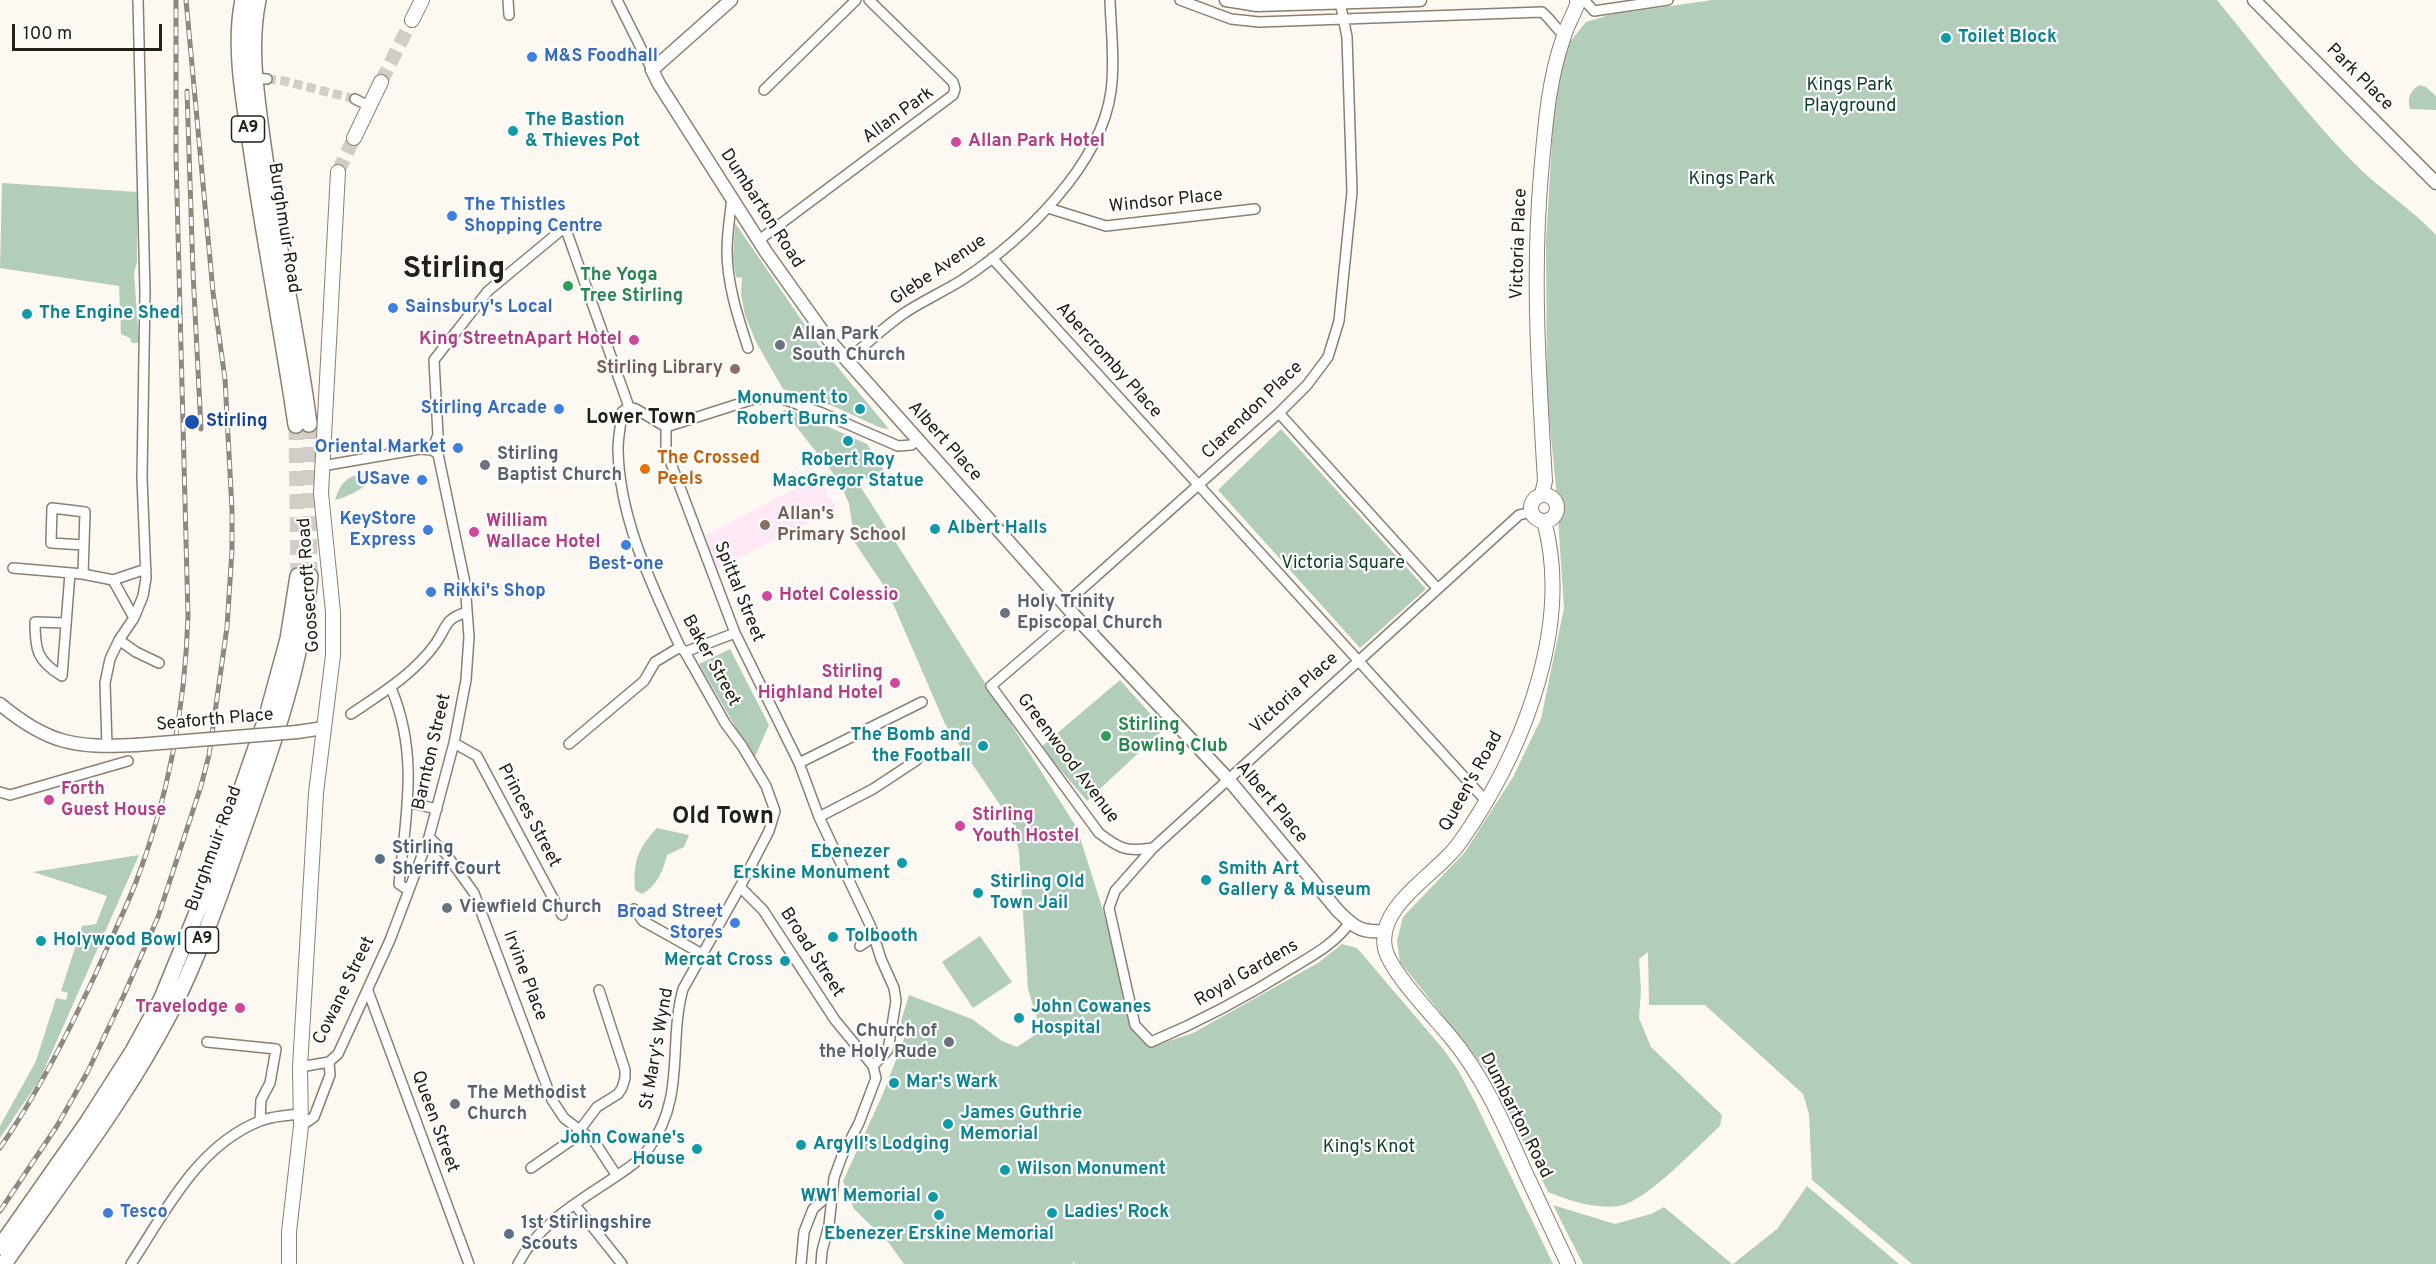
<!DOCTYPE html>
<style>
body{margin:0}
#map{position:relative;width:2436px;height:1264px;overflow:hidden;background:#fdf8f1;font-family:Overpass,sans-serif}
canvas{display:block}
.scale{position:absolute;left:12px;top:24px;width:150px;height:27px;box-sizing:border-box;border:3px solid #242019;border-top:0;padding-left:8px;font-size:18px;line-height:21px;white-space:nowrap;color:#242019;-webkit-text-stroke:4px #fff;paint-order:stroke}
</style>
<div id="map">
<canvas width="2436" height="1264"></canvas>
<div class="scale">100 m</div>
</div>
<script>
const g = document.querySelector('canvas').getContext('2d');
g.lineJoin = 'round';
function fillPath(path, color) {
  g.fillStyle = color;
  g.fill(path, 'evenodd');
}
function strokePath(path, color, width, dash) {
  g.strokeStyle = color;
  g.lineWidth = width;
  g.lineCap = dash ? 'butt' : 'round';
  g.setLineDash(dash || []);
  g.stroke(path);
}
function label(font, color, halo, rows, align = 'center') {
  g.font = font + ' Overpass,sans-serif';
  g.lineWidth = 4.5;
  g.setLineDash([]);
  g.textBaseline = 'middle';
  g.strokeStyle = halo;
  g.fillStyle = color;
  for (const [text, x, y, turn = 0] of rows) {
    g.save();
    g.translate(x, y);
    g.rotate((+turn || 0) * Math.PI / 180);
    g.textAlign = isNaN(turn) ? turn : align;
    if (halo) g.strokeText(text, 0, 0);
    g.fillText(text, 0, 0);
    g.restore();
  }
}
const education = new Path2D(`
 M816 477 828 492 826 496 831 498 836 509 716 570 703 537Z`);
const green = new Path2D(`
 M1712 0H2217C2262 55 2304 112 2353 162 2379 189 2411 208 2436 235V1264H1912L1812 1180 1809 1114 1803 1094 1705 1005H1649L1648 952 1639 959 1641 990 1639 1018 1651 1047 1722 1115 1720 1126C1698 1146 1646 1202 1619 1206 1595 1209 1570 1201 1548 1192L1491 1076 1400 962 1397 941 1403 917 1465 852 1513 777 1541 719 1564 608 1556 488 1547 396 1546 241 1555 92 1565 48 1586 22 1609 15Z
 M2420 85 2426 87 2436 96V110L2410 109C2407 98 2410 90 2420 85Z
 M2 183 137 192V262L134 273 139 343H132L130 338 121 334 119 286 0 268Z
 M735 223 816 341 889 429 881 428 833 406 783 389 756 342 745 315 741 294 742 278 736 277 733 259Z
 M783 410H791L867 444 890 480 855 478 1077 828 1111 936 1133 1029 1151 1047 1193 1033 1318 963 1342 944 1357 948 1444 1050 1458 1070 1476 1104 1553 1264H1074L1075 1261 1072 1264H904L888 1242 854 1209 843 1181 882 1096 904 1039 901 1021 909 995 972 1019 1002 1041 1017 1047 1041 1031 1028 989 1019 852 1013 824 945 724 888 592 855 543 849 504 840 482Z
 M1281 429 1426 589 1360 648 1218 490Z
 M379 470C373 484 349 497 335 500 343 474 355 475 379 470Z
 M730 649 769 725 754 759 699 664Z
 M1120 680 1164 729 1087 801 1041 747Z
 M657 828 689 835 684 847 667 855C663 871 657 886 642 894L635 890C633 863 637 849 657 828Z
 M139 855 40 1079 0 1138V1126L36 1061 56 998 66 1000 68 993 61 991 82 926 96 924 107 896 33 872Z
 M980 936 1012 982 973 1008 942 962Z
 M1807 1186 1899 1264H1733L1777 1229Z
 M1553 1205 1615 1224 1651 1214 1664 1207 1732 1264H1583Z`);
const minorTunnel = new Path2D(`
 M267 79 284 81 355 99`);
const secondaryTunnel = new Path2D(`
 M381 82 412 20
 M338 172 354 138`);
const primaryTunnel = new Path2D(`
 M309 424 310 576
 M296 425 298 576`);
const minor = new Path2D(`
 M508 0 509 15
 M617 0 652 70
 M1180 0 1231 19 1259 22 1542 12C1550 18 1555 28 1564 35
 M1584 0 1594 11 1668 0
 M251 78 267 79
 M764 90 856 0
 M355 99 369 106
 M732 198C730 216 727 233 727 251 727 284 738 317 748 348
 M1048 208 1106 226 1255 209
 M759 240 953 95 955 89 953 82 869 0
 M992 258 1486 801
 M847 361C865 345 883 328 903 314 922 301 943 292 962 280 1023 240 1101 166 1111 91 1115 61 1111 30 1110 0
 M629 407 636 409 666 427
 M1279 413 1437 588
 M666 427V450L735 633 799 763 819 817 871 927 881 959 894 988 896 1001 888 1050 873 1066
 M666 427 754 399 780 398 822 413 898 446 911 445 918 440
 M432 450 438 435 434 360 488 291 565 227 629 407
 M322 466 420 449 432 450
 M13 568 83 574 113 580 134 618
 M83 574 85 512 52 508 51 543 84 545
 M113 580 146 569
 M1065 604 1279 413 1307 385 1328 357 1339 321 1352 192 1347 37 1340 2
 M1074 615 991 686 1099 833C1120 849 1126 852 1153 848
 M66 623 35 622C35 650 37 661 62 676L70 573
 M119 640 136 652 159 663
 M685 652 735 633
 M391 688C419 754 406 815 399 884L408 890
 M351 714C382 693 414 674 436 643 447 627 444 619 467 612
 M454 743 477 756 562 915
 M569 744 644 681 655 662 680 647
 M107 746 105 683 110 659 119 640 134 618 143 596 146 578 142 478 145 292 138 0
 M799 763 922 702
 M0 792 10 795 128 761
 M407 802 437 809
 M819 817 873 789 917 760
 M429 837 446 854 474 893 552 1100 564 1118 594 1141 617 1176
 M740 887 763 910 835 1020 873 1066 876 1078 859 1123 842 1156 834 1178 829 1225 822 1251 821 1264
 M634 909 643 921 702 954
 M1350 922C1335 944 1313 955 1292 968 1246 997 1201 1021 1151 1042L1135 1025 1109 908 1115 891 1153 848 1519 515 1531 512
 M860 946 873 937
 M368 991 469 1264
 M207 1042 276 1049 270 1083 261 1100 260 1121
 M300 1067 329 1062 338 1054 390 940 429 837 454 743 466 680 469 637 465 583 438 454 432 450
 M301 1126 314 1117 330 1075 329 1062
 M531 1168 573 1139 597 1107 618 1094 622 1088 625 1078V1070L599 990
 M575 1205 622 1264
 M131 1264C166 1211 197 1146 260 1121 272 1116 288 1115 301 1114
 M518 1264C539 1223 578 1202 615 1177 627 1169 641 1160 649 1148 686 1097 668 1043 683 989L740 887 769 831 775 811 766 786 742 746 725 723 685 652 680 647C652 585 619 519 618 449 618 437 621 424 622 412L629 407
 M801 1264 804 1232 813 1209 831 1193`);
const tertiary = new Path2D(`
 M731 0 652 70 659 84 766 252 828 339 1074 615 1229 780 1338 911C1354 927 1361 933 1384 931
 M1226 0 1257 5 1420 0
 M2254 0 2436 183
 M0 704C48 744 75 748 136 745
 M297 732 324 728`);
const secondary = new Path2D(`
 M412 20 422 0
 M354 138 381 82
 M1542 494 1545 481C1539 378 1532 277 1541 174 1545 129 1548 82 1563 39 1566 27 1573 16 1577 5V0
 M1531 508a13 13 0 1 1 26 0a13 13 0 1 1-26 0Z
 M1544 521C1572 622 1526 742 1471 826 1464 836 1458 847 1449 855 1426 880 1377 910 1385 948 1389 970 1433 1016 1449 1035 1483 1075 1505 1126 1526 1174 1540 1204 1554 1234 1568 1264
 M289 1264V1232L301 1126 300 1067 316 793 333 655V612L321 493 338 172`);
const primary = new Path2D(`
 M243 0C233 47 245 107 252 154 265 245 283 335 296 425
 M258 0C248 48 257 98 263 145 276 239 297 331 309 424
 M0 1247 87 1123 133 1051 162 998 209 883 267 716 288 639 298 576
 M4 1264C61 1182 123 1103 169 1015 198 959 219 897 240 838 270 753 302 667 310 576`);
const rail = new Path2D(`
 M187 91 193 272 201 429
 M0 1148C38 1093 68 1033 96 973 109 943 124 913 136 882 169 796 185 707 188 616L176 156V0
 M0 1211 57 1126 88 1071 124 995 158 917 201 786 209 755 227 627 232 550V510L225 379 213 292 186 0`);
const tertiaryBridge = new Path2D(`
 M136 745 297 732`);
const markers = [
 [1946,38,6,"#0f9aa8"],
 [532,57,6,"#3f7fe0"],
 [513,131,6,"#0f9aa8"],
 [956,142,6,"#d1479c"],
 [452,216,6,"#3f7fe0"],
 [568,286,6,"#2e9e5b"],
 [393,308,6,"#3f7fe0"],
 [27,314,6,"#0f9aa8"],
 [634,340,6,"#d1479c"],
 [780,345,6,"#6b7280"],
 [735,369,6,"#8d6e63"],
 [559,409,6,"#3f7fe0"],
 [860,409,6,"#0f9aa8"],
 [192,422,8,"#1a4fb4"],
 [848,441,6,"#0f9aa8"],
 [458,448,6,"#3f7fe0"],
 [485,465,6,"#6b7280"],
 [645,469,6,"#e8710a"],
 [422,480,6,"#3f7fe0"],
 [765,525,6,"#8d6e63"],
 [935,529,6,"#0f9aa8"],
 [428,530,6,"#3f7fe0"],
 [474,532,6,"#d1479c"],
 [626,545,6,"#3f7fe0"],
 [431,592,6,"#3f7fe0"],
 [767,596,6,"#d1479c"],
 [1005,613,6,"#6b7280"],
 [895,683,6,"#d1479c"],
 [1106,736,6,"#2e9e5b"],
 [983,746,6,"#0f9aa8"],
 [49,800,6,"#d1479c"],
 [960,826,6,"#d1479c"],
 [380,859,6,"#5c6f8a"],
 [902,863,6,"#0f9aa8"],
 [1206,880,6,"#0f9aa8"],
 [978,893,6,"#0f9aa8"],
 [447,908,6,"#6b7280"],
 [735,923,6,"#3f7fe0"],
 [833,937,6,"#0f9aa8"],
 [41,941,6,"#0f9aa8"],
 [785,961,6,"#0f9aa8"],
 [240,1008,6,"#d1479c"],
 [1019,1018,6,"#0f9aa8"],
 [949,1042,6,"#6b7280"],
 [894,1083,6,"#0f9aa8"],
 [455,1104,6,"#6b7280"],
 [948,1124,6,"#0f9aa8"],
 [801,1145,6,"#0f9aa8"],
 [697,1149,6,"#0f9aa8"],
 [1005,1170,6,"#0f9aa8"],
 [933,1197,6,"#0f9aa8"],
 [108,1213,6,"#3f7fe0"],
 [1052,1213,6,"#0f9aa8"],
 [939,1215,6,"#0f9aa8"],
 [509,1234,6,"#5c6f8a"]
];
const shields = [
 [248,129,33],
 [202,940,33]
];
const shieldNames = [
 ["A9",248,129],
 ["A9",202,940]
];
const cultureNames = [
 ["Toilet Block",1958,38],
 ["The Bastion",525,121],
 ["& Thieves Pot",525,142],
 ["The Engine Shed",39,314],
 ["Monument to",848,399,"right"],
 ["Robert Burns",848,420,"right"],
 ["Robert Roy",848,461,"center"],
 ["MacGregor Statue",848,482,"center"],
 ["Albert Halls",947,529],
 ["The Bomb and",971,736,"right"],
 ["the Football",971,757,"right"],
 ["Ebenezer",890,853,"right"],
 ["Erskine Monument",890,874,"right"],
 ["Smith Art",1218,870],
 ["Gallery & Museum",1218,891],
 ["Stirling Old",990,883],
 ["Town Jail",990,904],
 ["Tolbooth",845,937],
 ["Holywood Bowl",53,941],
 ["Mercat Cross",773,961,"right"],
 ["John Cowanes",1031,1008],
 ["Hospital",1031,1029],
 ["Mar's Wark",906,1083],
 ["James Guthrie",960,1114],
 ["Memorial",960,1135],
 ["John Cowane's",685,1139,"right"],
 ["House",685,1160,"right"],
 ["Argyll's Lodging",813,1145],
 ["Wilson Monument",1017,1170],
 ["WW1 Memorial",921,1197,"right"],
 ["Ladies' Rock",1064,1213],
 ["Ebenezer Erskine Memorial",939,1235,"center"]
];
const shopNames = [
 ["M&S Foodhall",544,57],
 ["The Thistles",464,206],
 ["Shopping Centre",464,227],
 ["Sainsbury's Local",405,308],
 ["Stirling Arcade",547,409,"right"],
 ["Oriental Market",446,448,"right"],
 ["USave",410,480,"right"],
 ["KeyStore",416,520,"right"],
 ["Express",416,541,"right"],
 ["Best-one",626,565,"center"],
 ["Rikki's Shop",443,592],
 ["Broad Street",723,913,"right"],
 ["Stores",723,934,"right"],
 ["Tesco",120,1213]
];
const streetNames = [
 ["Park Place",2359,78,45],
 ["Allan Park",899,116,-36],
 ["Windsor Place",1166,202,-6],
 ["Dumbarton Road",761,209,57],
 ["Burghmuir Road",283,228,81],
 ["Victoria Place",1520,244,-88],
 ["Glebe Avenue",939,271,-34],
 ["Abercromby Place",1108,361,48],
 ["Clarendon Place",1253,411,-44],
 ["Albert Place",944,442,48],
 ["Goosecroft Road",310,585,-94],
 ["Spittal Street",738,592,68],
 ["Baker Street",710,661,61],
 ["Victoria Place",1295,694,-42],
 ["Seaforth Place",215,721,-5],
 ["Barnton Street",433,752,-77],
 ["Greenwood Avenue",1067,759,53],
 ["Queen's Road",1472,782,-61],
 ["Albert Place",1271,803,50],
 ["Princes Street",528,816,62],
 ["Burghmuir Road",215,849,-70],
 ["Broad Street",811,953,57],
 ["Royal Gardens",1247,974,-30],
 ["Irvine Place",524,976,69],
 ["Cowane Street",345,991,-64],
 ["St Mary's Wynd",658,1049,-80],
 ["Dumbarton Road",1515,1116,63],
 ["Queen Street",434,1122,70]
];
const parkNames = [
 ["Kings Park",1850,86],
 ["Playground",1850,107],
 ["Kings Park",1732,180],
 ["Victoria Square",1343,564],
 ["King's Knot",1369,1148]
];
const hotelNames = [
 ["Allan Park Hotel",968,142],
 ["King StreetnApart Hotel",622,340,"right"],
 ["William",486,522],
 ["Wallace Hotel",486,543],
 ["Hotel Colessio",779,596],
 ["Stirling",883,673,"right"],
 ["Highland Hotel",883,694,"right"],
 ["Forth",61,790],
 ["Guest House",61,811],
 ["Stirling",972,816],
 ["Youth Hostel",972,837],
 ["Travelodge",228,1008,"right"]
];
const leisureNames = [
 ["The Yoga",580,276],
 ["Tree Stirling",580,297],
 ["Stirling",1118,726],
 ["Bowling Club",1118,747]
];
const worshipNames = [
 ["Allan Park",792,335],
 ["South Church",792,356],
 ["Stirling",497,455],
 ["Baptist Church",497,476],
 ["Holy Trinity",1017,603],
 ["Episcopal Church",1017,624],
 ["Viewfield Church",459,908],
 ["Church of",937,1032,"right"],
 ["the Holy Rude",937,1053,"right"],
 ["The Methodist",467,1094],
 ["Church",467,1115]
];
const educationNames = [
 ["Stirling Library",723,369],
 ["Allan's",777,515,"left"],
 ["Primary School",777,536,"left"]
];
const transitNames = [
 ["Stirling",206,422]
];
const foodNames = [
 ["The Crossed",657,459],
 ["Peels",657,480]
];
const serviceNames = [
 ["Stirling",392,849],
 ["Sheriff Court",392,870],
 ["1st Stirlingshire",521,1224],
 ["Scouts",521,1245]
];
const neighbourhoodNames = [
 ["Lower Town",641,419]
];
const districtNames = [
 ["Old Town",723,818]
];
const townNames = [
 ["Stirling",454,271]
];
fillPath(education, '#fee8f5');
fillPath(green, '#b3cdbb');
strokePath(minorTunnel, '#d2cdc6', 9, [9, 4.5]);
strokePath(secondaryTunnel, '#d2cdc6', 14, [14, 7]);
strokePath(primaryTunnel, '#d2cdc6', 15, [15, 8]);
strokePath(minor, '#8b806f', 12);
strokePath(tertiary, '#8b806f', 15);
strokePath(secondary, '#8b806f', 16);
strokePath(primary, '#8b806f', 18);
strokePath(minor, '#fff', 9);
strokePath(tertiary, '#fff', 12);
strokePath(secondary, '#fff', 14);
strokePath(primary, '#fff', 15);
strokePath(rail, '#8d8881', 5);
strokePath(rail, '#fff', 3, [9]);
strokePath(tertiaryBridge, '#8b806f', 15, []);
strokePath(tertiaryBridge, '#fff', 12);
for (const [x, y, r, color] of markers) {
  const dot = new Path2D();
  dot.arc(x, y, r, 0, 2 * Math.PI);
  g.fillStyle = color;
  g.fill(dot);
  strokePath(dot, '#fff', 2);
}
for (const [x, y, w] of shields) {
  const box = new Path2D();
  box.roundRect(x - w / 2, y - 13, w, 26, 4.5);
  g.fillStyle = '#fff';
  g.fill(box);
  strokePath(box, '#242019', 1.5);
}
label('bold 16px', '#242019', null, shieldNames);
label('bold 18px', '#0d838f', '#fff', cultureNames, 'left');
label('bold 18px', '#366cbe', '#fff', shopNames, 'left');
label('18px', '#242019', '#fff', streetNames);
label('18px', '#0c4126', '#fff', parkNames);
label('bold 18px', '#b23c85', '#fff', hotelNames, 'left');
label('bold 18px', '#27864d', '#fff', leisureNames, 'left');
label('bold 18px', '#5b616d', '#fff', worshipNames, 'left');
label('bold 18px', '#785e54', '#fff', educationNames, 'right');
label('bold 18px', '#164399', '#fff', transitNames, 'left');
label('bold 18px', '#c56008', '#fff', foodNames, 'left');
label('bold 18px', '#4e5e75', '#fff', serviceNames, 'left');
label('bold 20px', '#242019', '#fff', neighbourhoodNames);
label('bold 24px', '#242019', '#fff', districtNames);
label('bold 30px', '#242019', '#fff', townNames);
</script>
